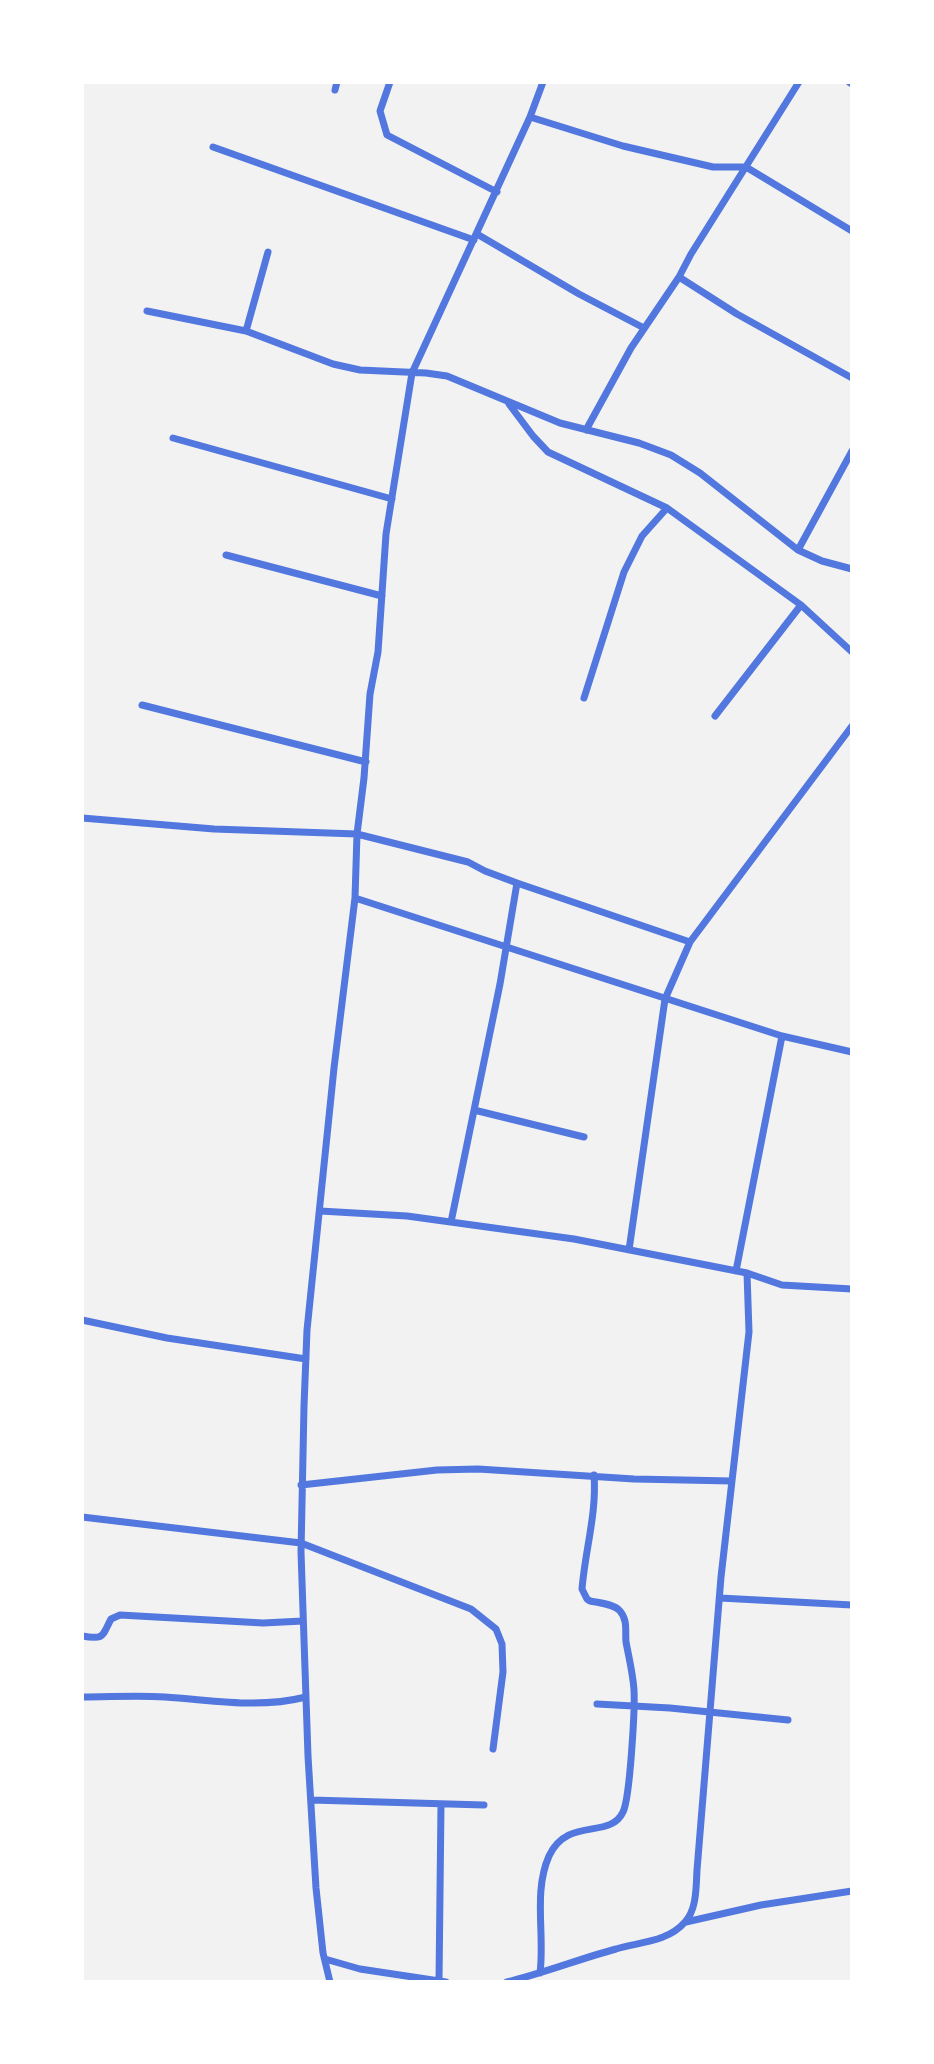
<!DOCTYPE html>
<style>
body{margin:0}
#map{position:relative;width:934px;height:2064px;overflow:hidden;background:#f2f2f2;font-family:Arial,sans-serif}
canvas{display:block}
.frame{position:absolute;inset:0;border:84px solid #fff;pointer-events:none}
</style>
<div id="map">
<canvas width="934" height="2064"></canvas>
<div class="frame"></div>
</div>
<script>
const g = document.querySelector('canvas').getContext('2d');
g.lineJoin = 'round';
function strokePath(path, color, width, dash) {
  g.strokeStyle = color;
  g.lineWidth = width;
  g.lineCap = dash ? 'butt' : 'round';
  g.setLineDash(dash || []);
  g.stroke(path);
}
const minor = new Path2D(`
 M390 82 380 111 387 135 497 192
 M849 82 852 84
 M335 90 337 82
 M530 117 623 146 713 167H746L852 231
 M213 147 474 240
 M477 234 579 294 644 328
 M679 277 737 314 852 378
 M147 311 246 331 333 364 360 370 426 373 447 376 560 423 639 443 671 455 700 473 798 550 822 561 852 569
 M246 331 268 252
 M509 404 533 436 548 452 667 508 801 605 852 652
 M586 430 631 348 679 277 691 254 799 82
 M173 438 392 499
 M798 550 852 451
 M226 555 382 596
 M584 698 624 572 642 536 667 508
 M142 705 366 762
 M715 716 801 605
 M82 818 214 829 357 834 468 862 485 871 517 883 500 984 451 1222
 M517 883 690 942
 M355 898 782 1036 852 1052
 M474 1110 584 1137
 M320 1211 407 1216 574 1239 747 1273 782 1285 852 1289
 M629 1250 665 999 690 942 852 726
 M736 1271 782 1036
 M82 1320 167 1338 306 1359
 M301 1485 437 1470 478 1469 634 1479 732 1481
 M82 1517 301 1543 471 1609 496 1629 502 1644 503 1672 493 1749
 M720 1598 852 1605
 M82 1636C105 1640 102 1636 111 1619L120 1615 263 1623 303 1621
 M82 1697C110 1697 137 1695 165 1697 213 1700 258 1709 306 1697
 M597 1704 670 1708 788 1720
 M311 1800 484 1805
 M686 1922 761 1905 852 1891
 M325 1959 360 1969 446 1982
 M540 1973C545 1935 533 1892 549 1856 568 1816 610 1840 623 1812 630 1798 635 1709 634 1690 633 1674 629 1658 626 1642 625 1632 628 1620 620 1611 614 1604 600 1603 590 1601L587 1599 582 1589C585 1551 597 1513 594 1475
 M439 1981 441 1804
 M330 1982 323 1953 316 1888 308 1756 301 1552 304 1406 307 1330 334 1068 355 898 357 834 364 778 370 694 378 652 386 534 412 373 530 117 543 82
 M507 1982C544 1973 579 1959 616 1949 639 1942 668 1942 685 1922 697 1909 696 1887 697 1870L721 1577 749 1332 747 1273`);
strokePath(minor, '#5277de', 7);
</script>
